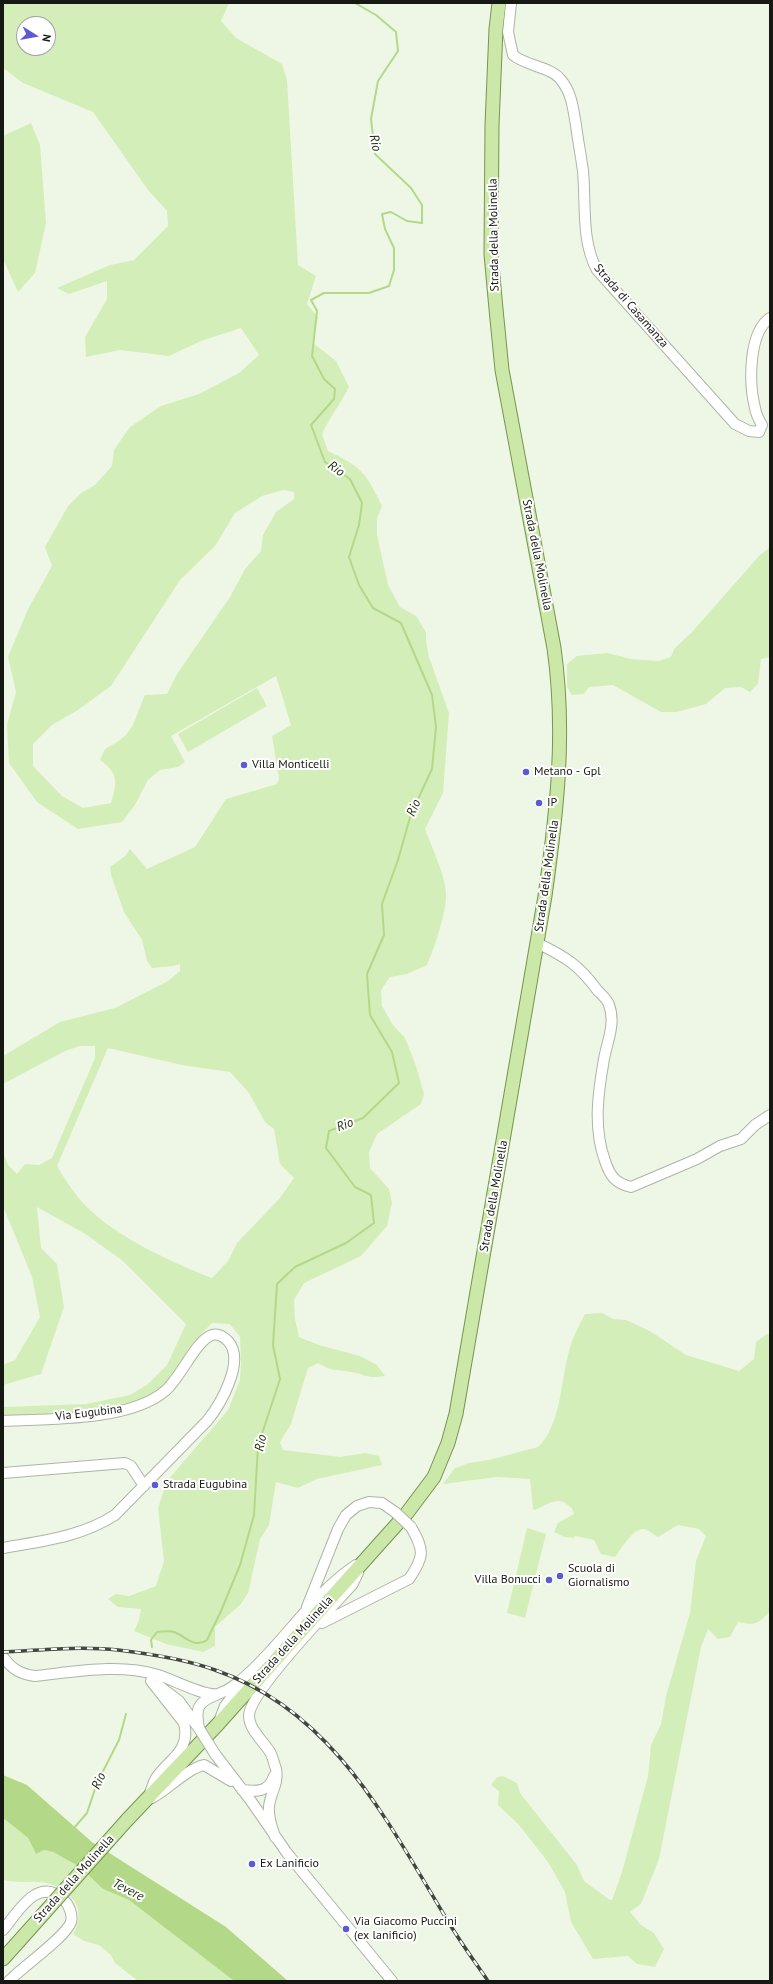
<!DOCTYPE html>
<style>
body{margin:0}
#map{position:relative;width:773px;height:1984px;overflow:hidden;background:#eef7e5;font-family:"PT Sans",sans-serif}
canvas{display:block}
.frame{position:absolute;inset:0;border:4px solid #161913;pointer-events:none}
.north{position:absolute;left:16px;top:16px;width:40px;height:40px;box-sizing:border-box;background:#fff;border:1px solid #a2a3a1;border-radius:50%;rotate:101deg;font-size:11px;font-weight:700;line-height:16px;text-align:center;color:#161913}
.north::after{content:'';display:block;margin:auto;width:14px;height:18px;background:#5b5ad2;clip-path:polygon(50% 0,100% 100%,50% 72%,0 100%)}
</style>
<div id="map">
<canvas width="773" height="1984"></canvas>
<div class="frame"></div>
<div class="north">N</div>
</div>
<script>
const g = document.querySelector('canvas').getContext('2d');
g.lineJoin = 'round';
function fillPath(path, color) {
  g.fillStyle = color;
  g.fill(path, 'evenodd');
}
function strokePath(path, color, width, dash) {
  g.strokeStyle = color;
  g.lineWidth = width;
  g.lineCap = dash ? 'butt' : 'round';
  g.setLineDash(dash || []);
  g.stroke(path);
}
function label(font, color, halo, rows, align = 'center') {
  g.font = font + ' "PT Sans",sans-serif';
  g.lineWidth = 4;
  g.setLineDash([]);
  g.textBaseline = 'middle';
  g.strokeStyle = halo;
  g.fillStyle = color;
  for (const [text, x, y, turn = 0] of rows) {
    g.save();
    g.translate(x, y);
    g.rotate((+turn || 0) * Math.PI / 180);
    g.textAlign = isNaN(turn) ? turn : align;
    if (halo) g.strokeText(text, 0, 0);
    g.fillText(text, 0, 0);
    g.restore();
  }
}
const green = new Path2D(`
 M3 3H229L221 21 236 38 282 64 287 80 298 265 316 276 307 304 318 317 313 343 336 361 349 387C341 403 330 417 322 434L328 451C362 467 366 473 382 506L377 518V535L388 585 400 607 416 616 426 632V641L429 657 449 713 443 793 425 829C431 845 446 877 446 894 447 911 434 949 427 965L407 974 390 977 381 990 382 1006 393 1025 405 1038 416 1066 424 1094 421 1104 377 1134 369 1152 370 1168 389 1189 392 1203 387 1226 361 1256 304 1283 294 1300 295 1319 299 1337 319 1345 360 1356 377 1365 385 1376C367 1379 367 1375 351 1372 335 1369 333 1372 318 1363L308 1368 291 1424 280 1442 283 1450 340 1457 365 1453 379 1456 382 1465 317 1479 298 1488 276 1482 269 1525 260 1539 248 1593 241 1604 215 1627V1646L203 1652 166 1644 134 1631 139 1620 141 1609 118 1607 108 1599 116 1594 129 1596 156 1586 164 1561 158 1508 167 1481 228 1410 240 1380 241 1362 240 1337 230 1324 212 1323 201 1334 173 1376 149 1398 89 1411 3 1417V1407L86 1404 130 1395 148 1384 167 1365 186 1324 124 1262 87 1235 37 1207 41 1248 57 1264 64 1307 41 1374 3 1385V1365L15 1360 40 1317 32 1277 3 1206V1152L8 1165 17 1174 25 1164 39 1165 52 1158 95 1058V1046H80L65 1051 3 1084V1056L60 1022 115 1008 168 981 180 971V964L173 966 152 968 147 961 142 940 124 912 111 875 110 867 125 856 130 849 147 869 195 847 226 799 277 784 279 778 272 736 291 725 276 676 171 736 185 762 178 767 160 770 148 780 135 805 122 822 78 829 37 802 9 763 7 725 16 692 8 657 28 609 52 566 45 547 68 506 81 493 95 485 112 466 114 450 130 427 161 406 199 394 239 373 259 355 241 328 201 341 169 356 120 350 86 357 85 337 107 299V281L69 294 57 288 110 265 134 260 168 226 167 211 148 190 93 112 23 83 3 68ZM24 24H48V48H24ZM283 490 294 492V499L276 512 263 535 261 551 245 569 230 597 177 674 167 694 145 695C132 724 136 733 105 749L100 760C119 774 117 782 111 803L83 808 62 796 33 766V744L52 725 78 710 111 686 180 580 215 546 235 513 262 496ZM108 1048 182 1065 230 1072 249 1093 265 1122 274 1129 280 1164 294 1178 280 1198 237 1243 228 1261 212 1278C171 1262 121 1239 90 1210 76 1197 66 1181 57 1166Z
 M31 123 40 145 46 223 35 273 18 292 3 259V136Z
 M770 547V657L761 659 758 684 750 692 741 687 725 688 706 704 677 712H661L613 685 589 687 584 694 572 695 567 687V664L577 656 607 653 631 659 658 661 671 657 674 649 692 632 759 556Z
 M257 688 267 706 188 752 178 734Z
 M602 1313 613 1319 626 1320 650 1331 686 1355 739 1371 754 1359 756 1342 767 1334 770 1335V1611C759 1624 755 1626 738 1622L730 1637 718 1639 708 1629 701 1647 659 1859 641 1904 630 1912 641 1925 654 1933 664 1949 655 1967 637 1964 628 1956 593 1959 571 1922 565 1892 548 1862 519 1825 498 1805 499 1791 491 1785 497 1777 503 1776 517 1783 520 1793 577 1865 584 1881 610 1900H612L622 1872 648 1776 651 1745 661 1724 666 1696 690 1613 696 1561 706 1536 699 1529 678 1525 658 1537C654 1535 649 1530 644 1529 633 1528 621 1549 615 1557L601 1554 594 1540 575 1536 573 1538 565 1537 554 1532 558 1523 574 1514C573 1510 572 1508 569 1506 558 1495 547 1505 535 1510L533 1509 530 1479 497 1477 443 1484 455 1468 469 1463 489 1460 538 1447C561 1426 561 1379 569 1351 572 1338 579 1326 585 1314Z
 M527 1528 546 1534 525 1618 507 1613Z
 M3 1818 28 1838 36 1854 44 1850 53 1852 80 1867 61 1889C41 1877 24 1885 3 1880Z
 M87 1873 103 1889 129 1900 234 1981H138L115 1963 111 1955 99 1945 84 1941 73 1934C81 1920 81 1906 69 1895Z`);
const water = new Path2D(`
 M3 1775 27 1785 92 1842 226 1927 288 1981H234L129 1900 103 1889 80 1867 53 1852 44 1850 36 1854 28 1838 3 1818Z`);
const stream = new Path2D(`
 M152 1647 151 1640 157 1632C162 1632 169 1630 174 1632 185 1636 195 1649 207 1640L221 1611 240 1565 254 1515 258 1446 280 1379 273 1345 277 1284 295 1267 346 1243 374 1223 371 1195 355 1187 326 1148 329 1131 363 1118 399 1083 392 1052 370 1015 367 974 384 935 382 904 398 860 411 814 432 769 436 727 432 695 401 623 373 608 359 585 349 557 359 525 362 503 350 479 325 462 311 425 334 399 335 389 324 379 312 356 317 311 311 300 324 293H369L389 286 394 270V248L385 229 382 214 391 212 407 221 422 223V205L411 188 375 154 371 119 378 81 398 51 396 32 376 15 355 3
 M74 1828 87 1813 97 1783 119 1740 126 1714`);
const minor = new Path2D(`
 M511 3 508 32 513 55C526 66 552 67 561 80 572 93 573 109 576 125 578 141 581 156 583 171 586 203 581 241 597 270L735 424 749 431 759 432 762 425C759 420 756 414 755 408 749 384 748 333 770 318
 M537 943C566 957 579 965 598 991 602 995 608 1000 609 1005 616 1023 607 1042 604 1059 598 1093 593 1128 605 1161 610 1176 615 1183 631 1187L697 1159 720 1146 741 1139 755 1125 770 1115
 M3 1421C48 1419 130 1421 165 1391 180 1379 196 1340 212 1335 218 1333 224 1337 228 1341 246 1361 220 1405 207 1421L115 1515C81 1537 42 1541 3 1548
 M3 1473 125 1463 131 1466 144 1486
 M307 1607 338 1529 346 1515 357 1506 369 1502 382 1503 395 1512
 M322 1623 409 1579C425 1556 424 1550 411 1527
 M3 1657C12 1669 20 1674 35 1676 74 1672 119 1663 158 1675 172 1679 205 1697 218 1694 231 1690 240 1681 250 1672 287 1638 314 1593 356 1565
 M158 1685 179 1701 200 1730
 M220 1719 225 1706 241 1685
 M199 1728C195 1708 198 1702 216 1695
 M215 1754 251 1801 287 1853 392 1981
 M242 1790C257 1792 269 1792 274 1776
 M150 1793C152 1788 153 1783 156 1778 169 1759 191 1751 184 1723L151 1681
 M152 1798C170 1788 185 1770 204 1765L231 1781
 M275 1837C272 1827 268 1818 269 1807 270 1793 279 1784 276 1769 274 1764 273 1757 270 1752 263 1741 249 1729 249 1716 249 1692 332 1607 352 1585L358 1573
 M3 1930C18 1912 38 1875 64 1900 69 1905 73 1915 71 1922 66 1937 22 1967 9 1981`);
const major = new Path2D(`
 M127 1820 219 1723 407 1513 434 1477 448 1443 456 1414 545 896C557 811 566 733 554 648L502 370 496 309 491 254 492 125 496 29 499 3
 M3 1959 45 1912`);
const rail = new Path2D(`
 M3 1652C41 1650 80 1646 118 1650 151 1654 185 1659 215 1670 334 1711 388 1823 449 1923 461 1943 475 1962 488 1981`);
const minorBridge = new Path2D(`
 M395 1512 411 1527
 M200 1730 215 1754`);
const majorBridge = new Path2D(`
 M45 1912 127 1820`);
const markers = [
 [244,765,4,"#5b5ad2"],
 [526,772,4,"#5b5ad2"],
 [539,803,4,"#5b5ad2"],
 [155,1485,4,"#5b5ad2"],
 [560,1576,4,"#5b5ad2"],
 [549,1580,4,"#5b5ad2"],
 [252,1864,4,"#5b5ad2"],
 [346,1929,4,"#5b5ad2"]
];
const streetNames = [
 ["Strada della Molinella",494,235,-91],
 ["Strada di Casamanza",631,306,49],
 ["Strada della Molinella",537,555,79],
 ["Strada della Molinella",547,876,-82],
 ["Strada della Molinella",494,1196,-80],
 ["Via Eugubina",89,1413,-7],
 ["Strada della Molinella",293,1640,-48],
 ["Strada della Molinella",74,1879,-48]
];
const poiNames = [
 ["Villa Monticelli",252,765],
 ["Metano - Gpl",534,772],
 ["IP",547,803],
 ["Strada Eugubina",163,1485],
 ["Scuola di",568,1569],
 ["Giornalismo",568,1583],
 ["Villa Bonucci",541,1580,"right"],
 ["Ex Lanificio",260,1864],
 ["Via Giacomo Puccini",354,1922],
 ["(ex lanificio)",354,1936]
];
const waterNames = [
 ["Rio",375,143,77],
 ["Rio",336,469,35],
 ["Rio",414,808,-67],
 ["Rio",345,1125,-21],
 ["Rio",261,1443,-78],
 ["Rio",99,1781,-66],
 ["Tevere",128,1890,27]
];
fillPath(green, '#d4eeba');
fillPath(water, '#b3d988');
strokePath(stream, '#b3d988', 2);
strokePath(minor, '#adb5a5', 12);
strokePath(major, '#76954f', 15);
strokePath(minor, '#fff', 10);
strokePath(major, '#cce8a9', 13);
strokePath(rail, '#43483f', 3.5);
strokePath(rail, '#fff', 2, [6]);
strokePath(minorBridge, '#adb5a5', 12, []);
strokePath(majorBridge, '#76954f', 15, []);
strokePath(minorBridge, '#fff', 10);
strokePath(majorBridge, '#cce8a9', 13);
for (const [x, y, r, color] of markers) {
  const dot = new Path2D();
  dot.arc(x, y, r, 0, 2 * Math.PI);
  g.fillStyle = color;
  g.fill(dot);
  strokePath(dot, '#fff', 1.5);
}
label('12px', '#161913', '#fff', streetNames);
label('12px', '#161913', '#fff', poiNames, 'left');
label('italic 13px', '#243311', '#fff', waterNames);
</script>
